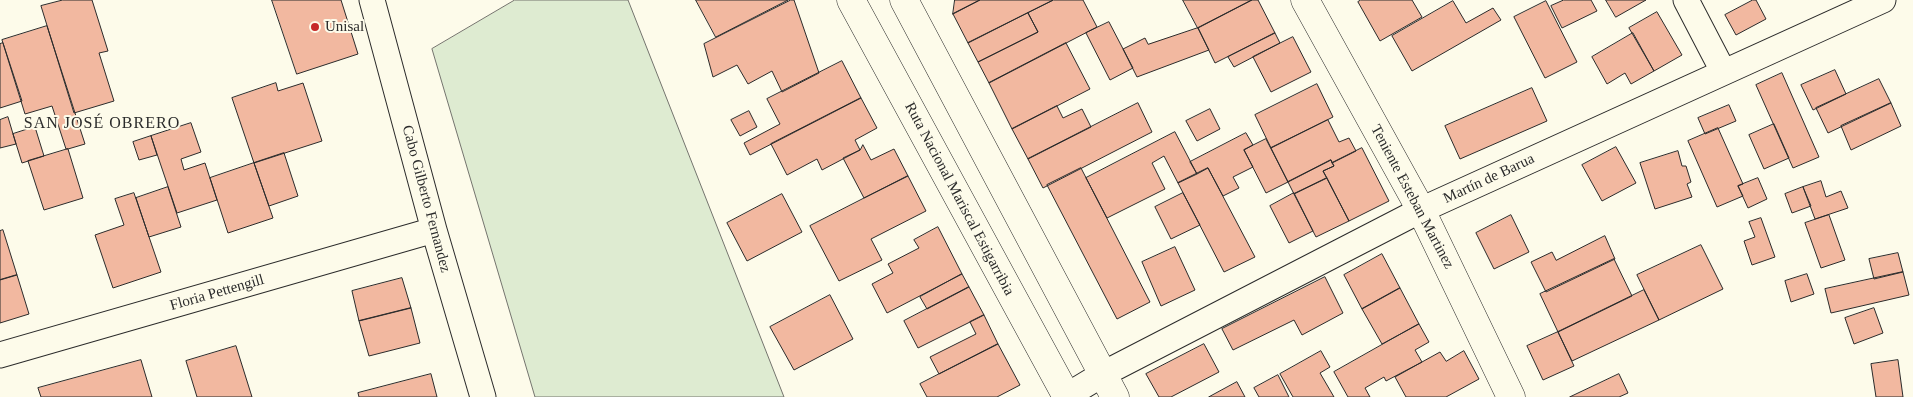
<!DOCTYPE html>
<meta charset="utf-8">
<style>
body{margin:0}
canvas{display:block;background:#fdfbea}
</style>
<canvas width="1913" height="397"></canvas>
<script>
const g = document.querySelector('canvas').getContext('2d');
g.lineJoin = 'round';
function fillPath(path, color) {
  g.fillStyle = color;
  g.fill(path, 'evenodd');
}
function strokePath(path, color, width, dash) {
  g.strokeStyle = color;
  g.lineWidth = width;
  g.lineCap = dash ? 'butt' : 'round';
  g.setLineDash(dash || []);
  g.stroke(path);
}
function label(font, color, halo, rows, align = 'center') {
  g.font = font + ' Georgia,serif';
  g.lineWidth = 4;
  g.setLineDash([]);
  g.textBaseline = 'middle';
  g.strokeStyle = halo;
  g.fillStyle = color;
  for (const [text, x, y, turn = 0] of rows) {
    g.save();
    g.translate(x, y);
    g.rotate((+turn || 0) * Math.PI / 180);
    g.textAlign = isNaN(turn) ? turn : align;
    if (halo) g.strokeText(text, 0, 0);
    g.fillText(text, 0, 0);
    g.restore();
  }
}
const green = new Path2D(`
 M515 0H628L784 397H535L432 49Z`);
const building = new Path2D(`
 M63 0H92L108 51 99 53 114 101 74 113 41 6Z
 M272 0H341L358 54 297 74Z
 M696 0H788L716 37Z
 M791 0H794L819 73 782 92 772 71 748 84 737 65 713 77 704 44Z
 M955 0H980L953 14Z
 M980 0H1053L968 43 953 14Z
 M1054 0H1083L1097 27 989 83 978 62 1038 32 1028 13Z
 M1183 0H1252L1198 28Z
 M1252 0H1258L1275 33 1215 63 1198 28Z
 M1361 0H1412L1422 17 1380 41 1358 2Z
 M1564 0H1591L1597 11 1562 28 1551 6Z
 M1606 0H1646L1616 17Z
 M1753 0H1756L1766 19 1736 35 1725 15Z
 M1453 1 1466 23 1493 8 1501 20 1412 71 1392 36Z
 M1546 1 1577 62 1545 78 1514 17Z
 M1657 12 1682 55 1654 71 1629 28Z
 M1028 13 1038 32 978 62 968 43Z
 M1109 22 1133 68 1110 80 1086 33Z
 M47 26 85 144 68 149H66L52 106 25 114 2 40Z
 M1198 28 1209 50 1137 77 1123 49 1145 38 1148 44Z
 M1275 33 1280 43 1234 67 1228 57Z
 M1633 33 1654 71 1631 84 1625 73 1607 84 1592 57Z
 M1293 37 1311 72 1271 92 1253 57Z
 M3 43 22 101 0 108V44Z
 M1066 43 1090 89 1012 129 989 83Z
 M842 61 861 98 750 155 744 143 780 124 767 99Z
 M1835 70 1846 94 1813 110 1801 85Z
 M1782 73 1819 157 1793 168 1756 85Z
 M1879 79 1891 103 1828 133 1816 108Z
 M276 83 278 91 303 83 322 141 254 163 232 98Z
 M1317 84 1333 117 1271 148 1255 115Z
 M1532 88 1547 121 1460 159 1445 126Z
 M861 98 877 128 855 140 860 150 822 170 817 159 787 175 771 144Z
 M1138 103 1152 132 1043 188 1028 159Z
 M1891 103 1901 126 1851 150 1841 126Z
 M1729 105 1736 121 1705 134 1698 118Z
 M1057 106 1063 118 1082 109 1091 127 1028 159 1012 129Z
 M1210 109 1220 129 1197 141 1186 121Z
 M749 111 757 127 740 136 731 120Z
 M8 117 16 144 0 148V120Z
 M1328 120 1339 142 1349 138 1356 151 1332 163 1331 160 1288 182 1271 148Z
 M191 123 201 152 181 159 184 170 205 163 217 200 177 213 151 136Z
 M1774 124 1789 158 1764 169 1749 135Z
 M35 127 44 156 22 163 13 134Z
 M1718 128 1743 184 1738 186 1743 196 1717 207 1688 141Z
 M1175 132 1197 174 1178 183 1164 156 1152 163 1165 189 1107 218 1086 178Z
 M1246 133 1253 145 1244 150 1253 167 1233 177 1239 188 1223 196 1208 168 1197 174 1190 162Z
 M151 136 157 155 139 160 133 142Z
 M1266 139 1288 182 1266 193 1244 150Z
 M863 145 871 160 894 149 908 176 864 198 843 158 860 150Z
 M1616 147 1636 183 1602 201 1582 165Z
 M1362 148 1389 201 1349 221 1323 171 1334 166 1332 163Z
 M68 149 83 198 44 210 28 161Z
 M1678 151 1682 166H1686L1691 182 1687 184 1692 197 1655 209 1640 163Z
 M284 153 298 196 269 206 254 163Z
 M1331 160 1334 166 1323 171 1327 178 1294 194 1288 182Z
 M254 163 273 218 228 233 210 178Z
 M1081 168 1150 302 1117 319 1047 185Z
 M1208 168 1255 257 1224 272 1178 183Z
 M908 176 926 211 871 239 882 260 839 281 810 226Z
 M1327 178 1349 221 1316 237 1294 194Z
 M1758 178 1767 199 1748 208 1738 186Z
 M1821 181 1826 197 1841 191 1848 208 1815 219 1803 187Z
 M168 187 181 227 149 237 136 198Z
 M1803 187 1811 206 1792 213 1785 194Z
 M134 193 161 272 113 288 95 235 124 225 115 199Z
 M1183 193 1200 225 1171 239 1155 207Z
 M1294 193 1313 231 1289 243 1270 206Z
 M782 194 802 232 747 261 727 223Z
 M1511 215 1529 252 1494 269 1476 233Z
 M1829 215 1845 260 1821 268 1805 223Z
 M1761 218 1775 257 1752 265 1744 241 1755 237 1749 222Z
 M938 227 962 274 887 313 872 284 893 273 888 264 919 248 914 240Z
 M3 230 17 275 0 280V231Z
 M1605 236 1615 259 1546 292 1531 262 1552 252 1556 260Z
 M1701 245 1723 289 1659 320 1637 275Z
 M1175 247 1195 290 1161 306 1142 262Z
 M1898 253 1903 272 1874 279 1869 259Z
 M1382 254 1400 288 1362 309 1344 275Z
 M1614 259 1632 296 1558 332 1540 294Z
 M1903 272 1909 295 1831 313 1825 289Z
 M962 274 969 287 927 309 920 297Z
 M1807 274 1814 294 1791 302 1785 281Z
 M17 275 29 314 0 323V280Z
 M1325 277 1343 313 1302 335 1294 320 1233 350 1222 329Z
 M402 278 411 308 359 321 352 291Z
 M969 287 984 315 918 348 904 321Z
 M1400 288 1419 324 1382 344 1362 309Z
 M1644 290 1659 320 1572 361 1558 332Z
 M830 295 853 339 794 370 770 327Z
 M411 308 420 343 369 356 359 321Z
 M1874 308 1883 333 1854 344 1845 318Z
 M984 315 998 344 939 374 930 357 976 334 970 322Z
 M1419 324 1429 342 1415 350 1422 362 1386 381 1384 377 1365 388 1370 397H1348L1334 372Z
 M1558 332 1574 366 1543 380 1527 346Z
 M998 344 1020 385 997 397H927L920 384Z
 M1204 344 1219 372 1171 397H1159L1146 374Z
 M236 346 252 397H197L186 361Z
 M1321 351 1330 367 1320 373 1334 397H1293L1280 374Z
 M1464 351 1479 379 1446 397H1406L1395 377 1440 352 1446 361Z
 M141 360 152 397H41L38 388Z
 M1898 360 1903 397H1876L1871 364Z
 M431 374 437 397H359L358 393Z
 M1619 374 1628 393 1619 397H1570Z
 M1278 375 1289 397H1259L1254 388Z
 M1237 382 1245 397H1209Z`);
const street = new Path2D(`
 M372 0 434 230 483 397
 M1686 0 1723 71
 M0 355 434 230
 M1065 397 1103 374 1421 210 1883 0`);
const secondary = new Path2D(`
 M1305 0 1421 210 1511 397`);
const highway = new Path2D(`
 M851 0 1067 397
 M904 0 1115 397`);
const markers = [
 [315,27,5,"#c62828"]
];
const poiNames = [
 ["Unisal",325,27]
];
const streetNames = [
 ["Martín de Barua",1489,179,-25],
 ["Teniente Esteban Martinez",1412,197,62],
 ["Cabo Gilberto Fernandez",426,199,75],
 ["Ruta Nacional Mariscal Estigarribia",959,199,62],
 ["Floria Pettengill",217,293,-16]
];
const neighbourhoodNames = [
 ["SAN JOSÉ OBRERO",102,124]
];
fillPath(green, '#deebd1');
strokePath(green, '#74746e', 1);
fillPath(building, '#f2b8a0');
strokePath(building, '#2b2b2b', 1);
strokePath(street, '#2b2b2b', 27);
strokePath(secondary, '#2b2b2b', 29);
strokePath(highway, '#2b2b2b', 29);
strokePath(street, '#fdfbea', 25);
strokePath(secondary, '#fdfbea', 28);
strokePath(highway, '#fdfbea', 28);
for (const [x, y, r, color] of markers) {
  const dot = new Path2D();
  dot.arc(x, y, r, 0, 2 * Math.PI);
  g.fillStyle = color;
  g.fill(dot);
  strokePath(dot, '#fdfbea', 2);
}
label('15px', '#2b2b2b', '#fdfbea', poiNames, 'left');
label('15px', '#2b2b2b', '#fdfbea', streetNames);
g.letterSpacing = '1px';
label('16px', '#2b2b2b', '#fdfbea', neighbourhoodNames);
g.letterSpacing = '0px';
</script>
